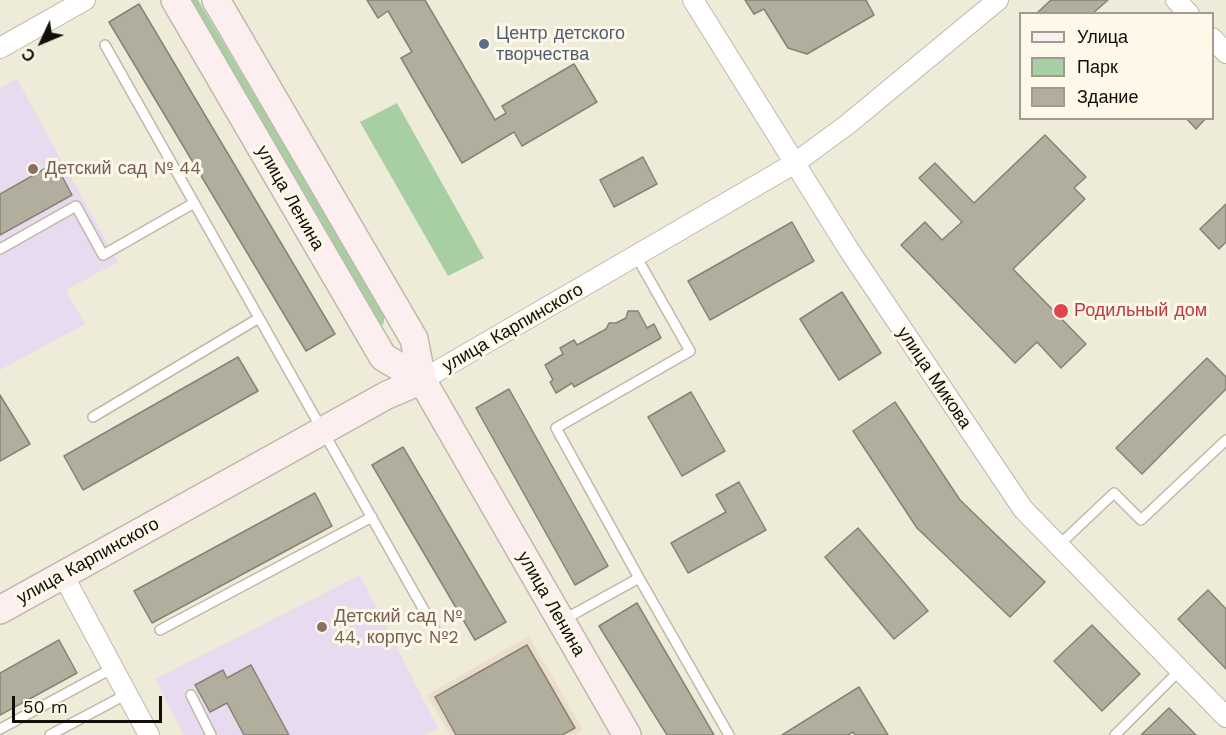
<!DOCTYPE html>
<meta charset="utf-8">
<style>
body{margin:0}
#map{position:relative;width:1226px;height:735px;overflow:hidden;background:#efebd9;font-family:"Work Sans",sans-serif}
canvas{display:block}
.legend{position:absolute;left:1019px;top:12px;width:195px;height:108px;box-sizing:border-box;background:#fdf8e7;border:2px solid #9f9b8e;margin:0;padding:8px 10px;list-style:none;font-size:18px;color:#110f09}
.legend li{display:flex;align-items:center;gap:12px;height:30px}
.legend b{width:30px;border:2px solid #9f9b8e}
.north{position:absolute;left:12px;top:12px;width:60px;height:60px;-webkit-text-stroke:4px #fdf8e7;paint-order:stroke;rotate:226deg;font-size:16px;font-weight:700;line-height:24px;text-align:center;color:#110f09}
.north::after{content:'';display:block;margin:auto;width:21px;height:27px;background:#110f09;clip-path:polygon(50% 0,100% 100%,50% 72%,0 100%)}
.scale{position:absolute;left:12px;top:696px;width:150px;height:27px;box-sizing:border-box;border:3px solid #110f09;border-top:0;padding-left:8px;font-size:18px;line-height:21px;white-space:nowrap;color:#110f09;-webkit-text-stroke:4px #fdf8e7;paint-order:stroke}
</style>
<div id="map">
<canvas width="1226" height="735"></canvas>
<ul class="legend">
<li><b style="height:8px;background:#fdeef0"></b>Улица</li>
<li><b style="height:16px;background:#a8cfa3"></b>Парк</li>
<li><b style="height:16px;background:#b2ae9e"></b>Здание</li>
</ul>
<div class="north">С</div>
<div class="scale">50 m</div>
</div>
<script>
const g = document.querySelector('canvas').getContext('2d');
g.lineJoin = 'round';
function fillPath(path, color) {
  g.fillStyle = color;
  g.fill(path, 'evenodd');
}
function strokePath(path, color, width, dash) {
  g.strokeStyle = color;
  g.lineWidth = width;
  g.lineCap = dash ? 'butt' : 'round';
  g.setLineDash(dash || []);
  g.stroke(path);
}
function label(font, color, halo, rows, align = 'center') {
  g.font = font + ' "Work Sans",sans-serif';
  g.lineWidth = 6;
  g.setLineDash([]);
  g.textBaseline = 'middle';
  g.strokeStyle = halo;
  g.fillStyle = color;
  for (const [text, x, y, turn = 0] of rows) {
    g.save();
    g.translate(x, y);
    g.rotate((+turn || 0) * Math.PI / 180);
    g.textAlign = isNaN(turn) ? turn : align;
    if (halo) g.strokeText(text, 0, 0);
    g.fillText(text, 0, 0);
    g.restore();
  }
}
const commercial = new Path2D(`
 M529 636 583 730 574 735H450L427 695Z`);
const education = new Path2D(`
 M17 79 118 262 66 290 85 324 0 370V88Z
 M360 575 438 728 424 735H184L155 679Z`);
const green = new Path2D(`
 M186 0H198L385 315 383 325 377 323Z
 M397 103 484 258 448 276 360 122Z`);
const building = new Path2D(`
 M367 0H425L495 120 506 113 502 106 574 64 597 102 522 146 514 132 462 163 401 58 412 52 388 11 378 18Z
 M745 0H866L874 15 807 54 788 48 764 9 754 14Z
 M1051 0H1108L1092 14H1036Z
 M139 4 335 334 306 351 109 22Z
 M1186 118H1206L1196 129Z
 M1045 135 1086 177 1074 188 1085 199 1013 269 1086 344 1061 368 1037 342 1015 363 901 245 925 222 942 240 962 222 919 178 935 163 974 203Z
 M643 157 657 184 614 207 600 180Z
 M55 163 72 195 0 235V194Z
 M1226 204V242L1219 249 1200 229Z
 M792 222 814 261 710 320 688 281Z
 M842 292 881 353 839 380 800 319Z
 M628 311H638L647 328 654 324 661 338 574 387 572 383 556 393 550 382 553 380 545 365 563 354 560 348 574 340 577 345 606 329 609 323H616L626 318Z
 M238 357 258 391 83 490 64 456Z
 M1207 358 1226 377V389L1142 474 1116 448Z
 M509 389 608 566 575 585 476 408Z
 M691 392 725 451 682 476 648 417Z
 M0 395 30 444 0 461Z
 M895 402 960 500 1045 582 1010 617 917 528 853 431Z
 M403 447 506 622 475 640 372 465Z
 M739 482 766 530 688 573 671 543 726 512 716 495Z
 M315 493 332 526 152 623 134 591Z
 M858 528 928 611 894 639 825 557Z
 M1208 590 1226 609V669L1178 619Z
 M637 603 714 735H667L599 626Z
 M1092 625 1140 674 1102 711 1054 661Z
 M59 640 77 673 0 715V673Z
 M527 645 575 728 562 735H456L435 697Z
 M251 665 289 735H244L227 703 210 712 195 685 223 670 227 678Z
 M859 687 888 735H855L853 732 848 735H782Z
 M1169 708 1196 735H1141Z`);
const lane = new Path2D(`
 M105 45 438 635
 M0 249 76 206 103 255 194 203
 M636 256 690 351 556 428 639 578
 M93 417 259 318
 M1058 546 1114 493 1141 520 1226 440
 M563 620 639 578 729 735
 M160 630 372 517
 M191 695 211 735
 M0 729 113 668
 M50 735 127 694
 M1115 735 1180 670`);
const street = new Path2D(`
 M693 0 849 250 1023 509 1226 717
 M1176 0 1189 14
 M1212 38 1226 53
 M0 48 85 0
 M422 380 795 163 848 124 998 0
 M63 575 149 735`);
const secondary = new Path2D(`
 M175 0 383 357 422 380
 M216 0 414 339 422 380 627 735
 M0 610 387 395 422 380`);
const markers = [
 [484,44,6,"#5c6f8a"],
 [33,169,6,"#8d6e63"],
 [1061,311,8,"#e0444e"],
 [322,627,6,"#8d6e63"]
];
const serviceNames = [
 ["Центр детского",496,34],
 ["творчества",496,55]
];
const educationNames = [
 ["Детский сад № 44",45,169],
 ["Детский сад №",334,617],
 ["44, корпус №2",334,638]
];
const streetNames = [
 ["улица Ленина",290,198,60],
 ["улица Карпинского",513,328,-30],
 ["улица Микова",934,378,56],
 ["улица Карпинского",88,561,-29],
 ["улица Ленина",551,604,60]
];
const healthNames = [
 ["Родильный дом",1074,311]
];
fillPath(commercial, '#eddecc');
fillPath(education, '#e9dbef');
fillPath(green, '#a8cfa3');
fillPath(building, '#b2ae9e');
strokePath(building, '#878374', 1.5);
strokePath(lane, '#beb9a8', 12);
strokePath(street, '#beb9a8', 22);
strokePath(secondary, '#beb9a8', 30);
strokePath(lane, '#fff', 9);
strokePath(street, '#fff', 20);
strokePath(secondary, '#fdeef0', 27);
for (const [x, y, r, color] of markers) {
  const dot = new Path2D();
  dot.arc(x, y, r, 0, 2 * Math.PI);
  g.fillStyle = color;
  g.fill(dot);
  strokePath(dot, '#fdf8e7', 2);
}
label('18px', '#4e5e75', '#fdf8e7', serviceNames, 'left');
label('18px', '#785e54', '#fdf8e7', educationNames, 'left');
label('18px', '#110f09', '#fdf8e7', streetNames);
label('18px', '#be3a42', '#fdf8e7', healthNames, 'left');
</script>
